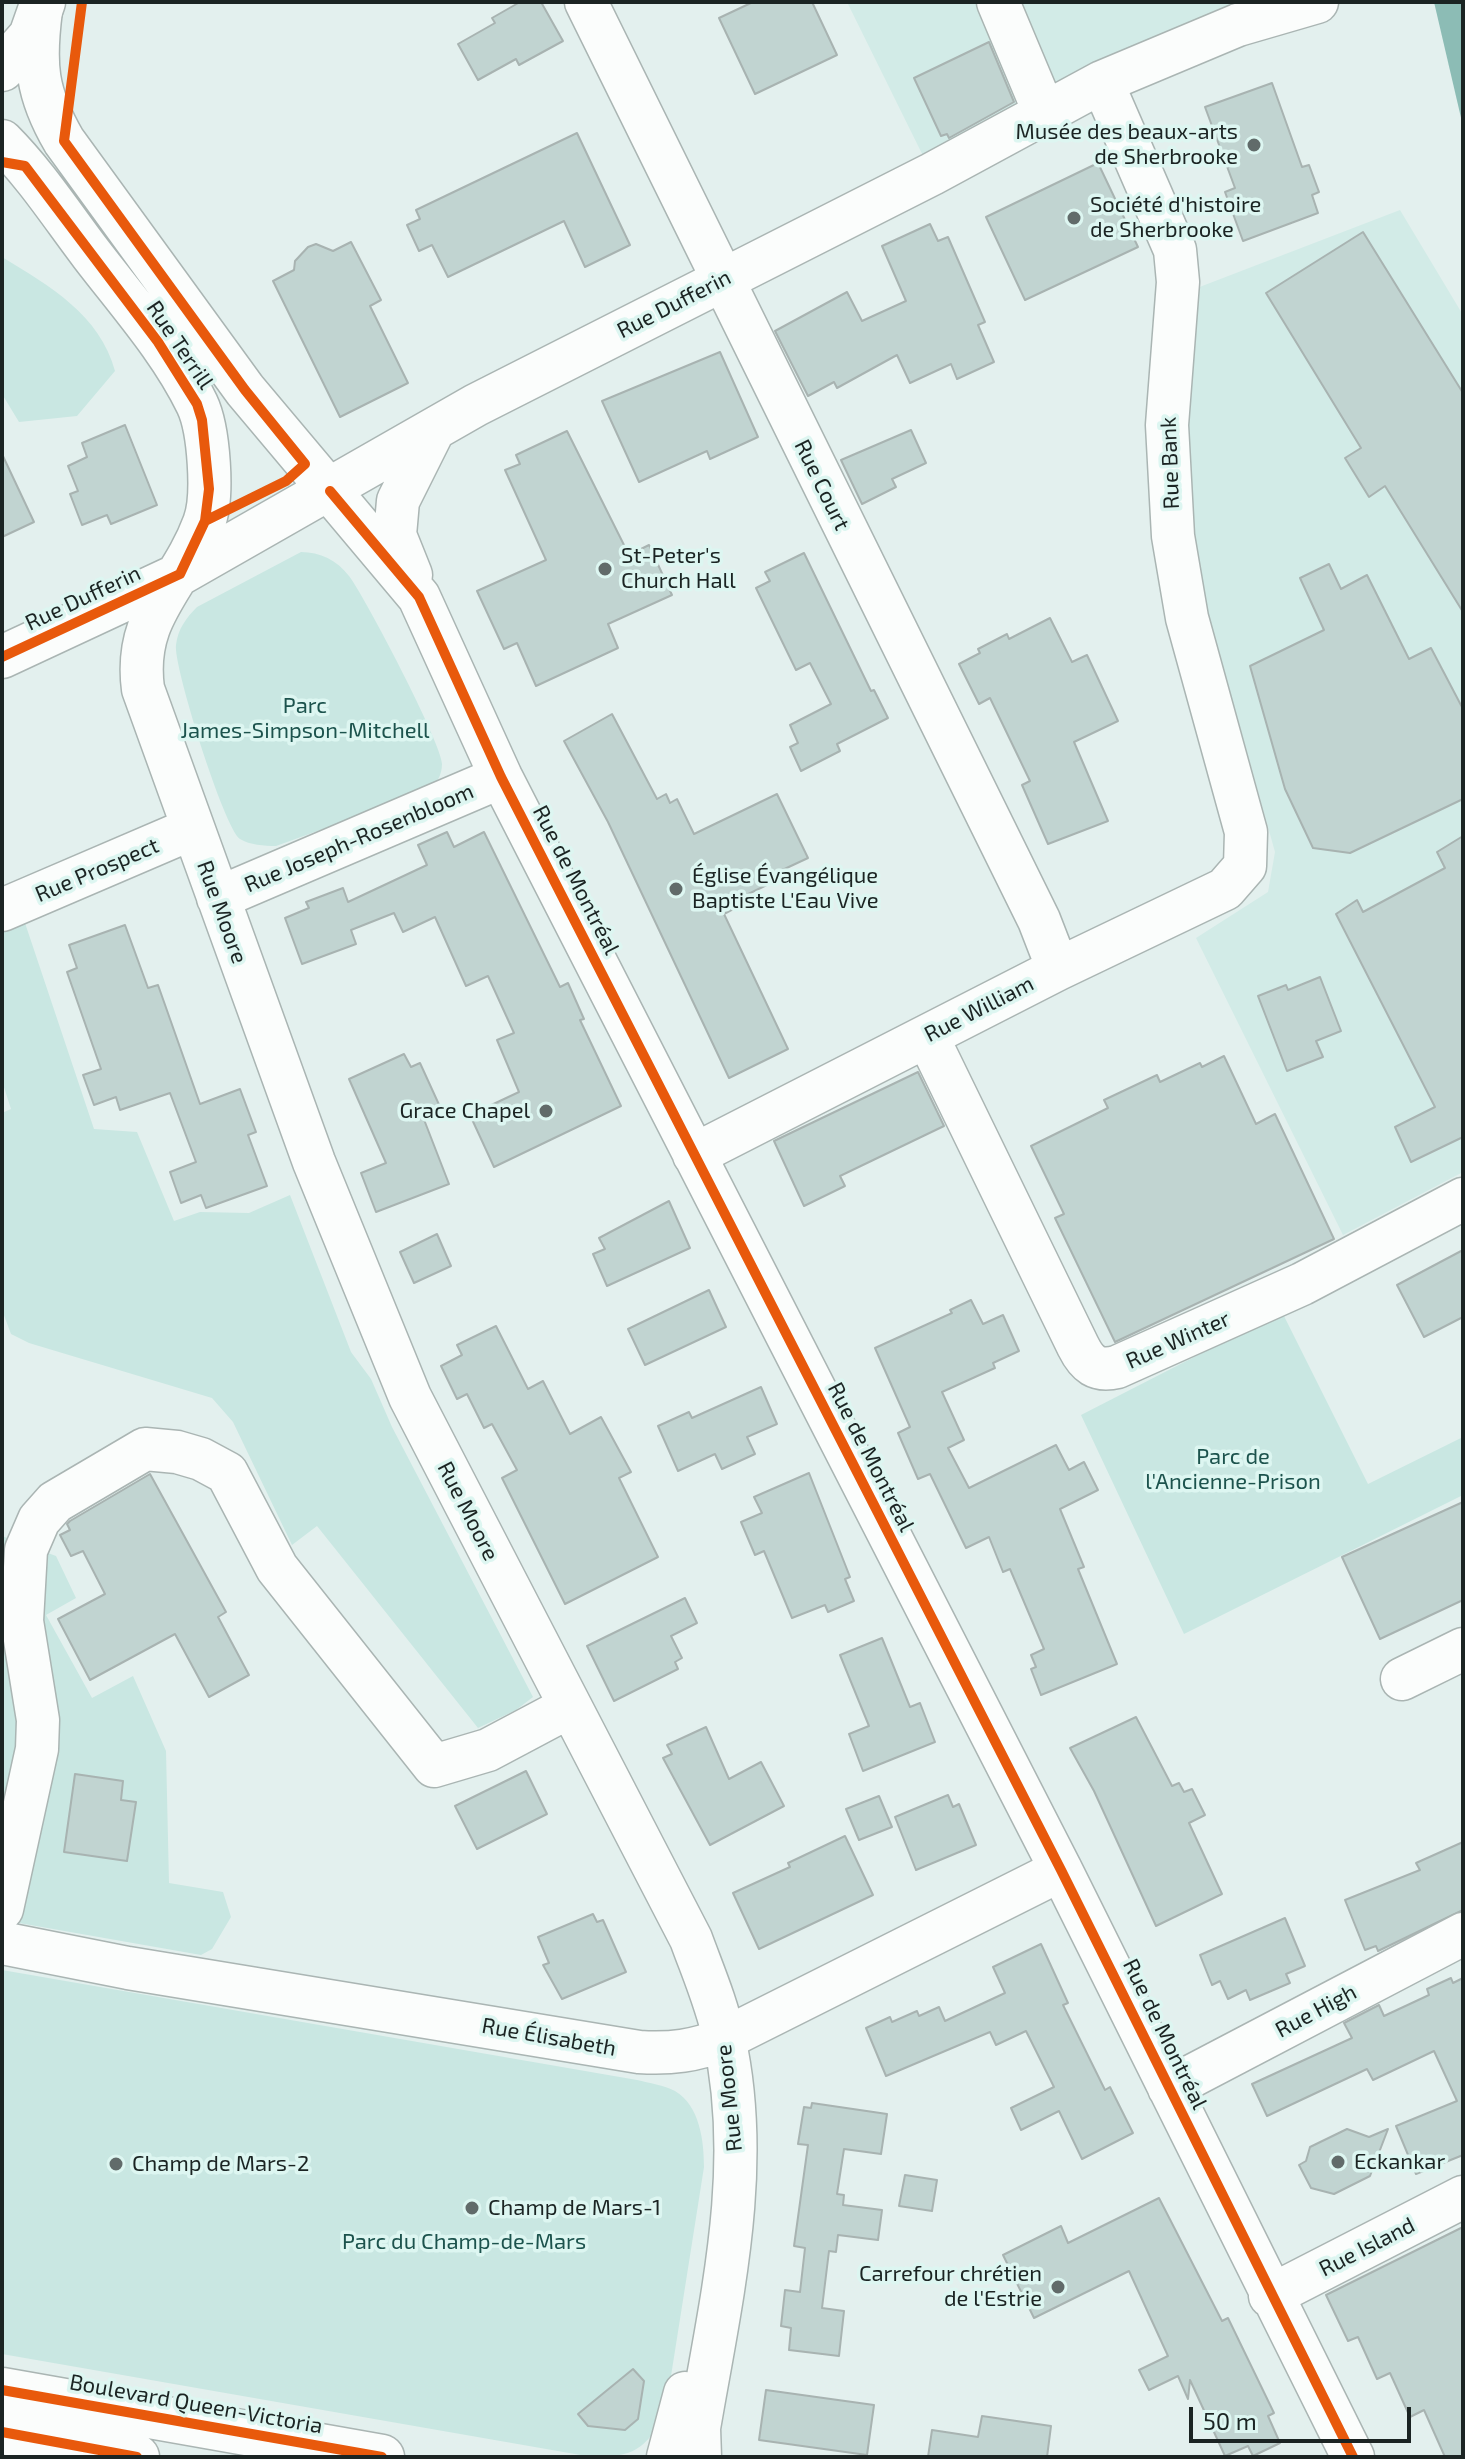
<!DOCTYPE html>
<meta charset="utf-8">
<style>
body{margin:0}
#map{position:relative;width:1465px;height:2459px;overflow:hidden;background:#e3f0ee;font-family:"Exo 2",sans-serif}
canvas{display:block}
.frame{position:absolute;inset:0;border:4px solid #1b2423;pointer-events:none}
.scale{position:absolute;left:1189px;top:2407px;width:222px;height:36px;box-sizing:border-box;border:4px solid #1b2423;border-top:0;padding-left:10px;font-size:24px;line-height:28px;white-space:nowrap;color:#1b2423;-webkit-text-stroke:6px #ddf6f1;paint-order:stroke}
</style>
<div id="map">
<canvas width="1465" height="2459"></canvas>
<div class="frame"></div>
<div class="scale">50 m</div>
</div>
<script>
const g = document.querySelector('canvas').getContext('2d');
g.lineJoin = 'round';
function fillPath(path, color) {
  g.fillStyle = color;
  g.fill(path, 'evenodd');
}
function strokePath(path, color, width, dash) {
  g.strokeStyle = color;
  g.lineWidth = width;
  g.lineCap = dash ? 'butt' : 'round';
  g.setLineDash(dash || []);
  g.stroke(path);
}
function label(font, color, halo, rows, align = 'center') {
  g.font = font + ' "Exo 2",sans-serif';
  g.lineWidth = 7;
  g.setLineDash([]);
  g.textBaseline = 'middle';
  g.strokeStyle = halo;
  g.fillStyle = color;
  for (const [text, x, y, turn = 0] of rows) {
    g.save();
    g.translate(x, y);
    g.rotate((+turn || 0) * Math.PI / 180);
    g.textAlign = isNaN(turn) ? turn : align;
    if (halo) g.strokeText(text, 0, 0);
    g.fillText(text, 0, 0);
    g.restore();
  }
}
const built = new Path2D(`
 M847 2H1317L932 174Z
 M1400 210 1463 315V1172L1343 1235 1196 938 1268 892 1275 852 1202 592 1178 449 1197 288Z`);
const green = new Path2D(`
 M2 257C50 286 100 315 115 371L77 416 19 422 2 394Z
 M301 552C320 552 337 560 349 576 365 597 442 744 442 764 442 776 436 784 428 791L276 846C264 846 250 845 240 839 224 828 173 665 176 645 178 629 186 618 197 607Z
 M25 923 94 1129 137 1132 174 1221 200 1212 249 1213 290 1195 351 1352 371 1379 392 1427 533 1697 516 1710 478 1728 317 1526 292 1545 233 1422 212 1398 29 1343 11 1334 2 1310V1113L11 1109 2 1081V933Z
 M1282 1312 1368 1484 1463 1437V1495L1184 1634 1081 1415Z
 M2 1536 56 1556 76 1598 46 1615 92 1698 133 1676 166 1751 169 1883 223 1892 231 1917 212 1949 201 1955 2 1920Z
 M2 1970 637 2080C649 2083 664 2085 675 2091 700 2106 704 2141 704 2167L665 2414C645 2450 633 2457 592 2457L2 2354Z`);
const water = new Path2D(`
 M1434 2H1463V125L1462 122Z`);
const building = new Path2D(`
 M520 2H541L563 41 519 65 516 59 478 80 458 44 495 23 492 18Z
 M753 2H812L837 55 755 94 719 18Z
 M989 42 1014 102 949 138 947 134 941 136 914 78Z
 M1272 83 1302 167 1309 165 1319 192 1312 195 1318 213 1243 241 1225 192 1235 188 1205 107Z
 M577 133 630 245 585 267 564 221 448 277 432 245 419 251 407 225 420 219 416 210Z
 M1098 163 1138 247 1025 300 986 217Z
 M930 224 938 241 948 237 985 322 978 325 994 362 957 379 951 364 910 383 897 355 837 388 834 382 808 396 775 331 847 292 862 321 906 301 882 246Z
 M1363 232 1463 393V612L1385 486 1369 497 1345 458 1361 448 1266 293Z
 M351 242 381 300 370 306 408 383 340 417 273 281 294 270 295 261 308 247 316 244 333 251Z
 M720 352 758 437 710 459 707 451 639 482 602 401Z
 M125 425 157 505 111 524 107 515 82 525 70 494 78 491 68 466 87 457 82 443Z
 M911 430 926 463 892 479 896 487 862 504 841 460Z
 M567 431 629 555 649 545 672 595 608 624 618 648 536 686 517 643 504 649 477 591 546 560 505 470 520 464 516 455Z
 M2 454 34 522 2 537Z
 M804 553 871 691 874 690 888 718 837 744 840 751 801 771 790 747 798 743 790 725 831 704 810 663 796 670 756 588 770 581 765 572Z
 M1329 564 1341 589 1367 575 1409 659 1431 648 1463 709V799L1350 853 1313 848 1285 789 1250 666 1324 630 1300 578Z
 M1050 618 1072 662 1087 655 1118 721 1074 742 1108 821 1048 844 1022 785 1030 781 990 698 979 704 959 664 980 653 978 649 1007 634 1009 639Z
 M612 714 657 799 666 794 670 803 677 799 694 834 777 794 808 858 778 872 781 878 734 901 737 907 724 914 788 1049 729 1078 608 822 564 741Z
 M447 832 454 847 484 832 560 987 568 983 584 1019 580 1020 621 1106 494 1167 470 1115 519 1092 497 1040 514 1033 488 976 466 986 435 917 403 932 394 913 351 930 356 944 302 964 285 918 309 908 306 902 343 888 348 902 427 865 418 845Z
 M1463 836V1137L1411 1162 1395 1127 1435 1107 1336 914 1357 900 1363 912 1445 868 1437 852Z
 M125 925 148 988 158 985 200 1104 240 1089 256 1132 248 1135 267 1186 206 1208 201 1195 181 1203 170 1172 196 1162 170 1093 120 1110 116 1097 94 1105 83 1075 101 1069 67 972 77 968 69 945Z
 M1320 977 1341 1031 1316 1041 1323 1057 1287 1071 1258 996 1286 985 1288 990Z
 M404 1054 411 1067 420 1063 441 1109 423 1117 449 1184 376 1212 361 1173 386 1163 349 1079Z
 M1224 1056 1256 1124 1275 1114 1334 1239 1115 1342 1055 1218 1064 1214 1031 1146 1108 1108 1104 1100 1157 1075 1160 1082 1200 1063 1202 1067Z
 M918 1072 944 1126 840 1176 845 1186 804 1206 774 1141Z
 M669 1201 690 1248 607 1286 593 1254 605 1249 599 1238Z
 M437 1234 451 1266 414 1283 400 1252Z
 M1463 1250V1317L1424 1337 1397 1285Z
 M709 1290 726 1327 645 1365 628 1329Z
 M971 1300 983 1324 1003 1315 1019 1351 993 1363 995 1368 942 1392 964 1440 948 1448 969 1488 1056 1445 1069 1470 1084 1462 1098 1490 1060 1509 1084 1567 1078 1569 1117 1664 1041 1695 1031 1669 1036 1667 1031 1655 1044 1649 1010 1569 1003 1572 989 1537 966 1548 930 1474 918 1479 898 1433 910 1427 875 1348 952 1313 950 1310Z
 M496 1326 528 1389 543 1381 570 1434 601 1417 631 1472 619 1478 658 1557 565 1604 502 1478 517 1470 492 1424 484 1428 467 1394 457 1399 441 1366 462 1355 457 1345Z
 M761 1387 777 1424 747 1437 755 1454 722 1469 715 1454 678 1471 658 1426 689 1412 692 1418Z
 M809 1473 850 1577 845 1579 854 1601 828 1612 825 1605 792 1618 764 1551 755 1555 741 1522 762 1513 754 1497Z
 M150 1474 226 1612 218 1617 249 1675 209 1697 175 1634 90 1680 58 1619 105 1594 83 1551 71 1556 60 1535 70 1530 67 1524 70 1521Z
 M1463 1502V1600L1380 1639 1342 1557Z
 M685 1598 697 1623 671 1636 682 1658 675 1662 678 1669 614 1701 587 1646Z
 M882 1638 910 1707 920 1703 935 1742 863 1771 849 1734 869 1726 840 1655Z
 M1136 1717 1172 1786 1179 1783 1184 1792 1192 1789 1205 1815 1189 1823 1222 1894 1156 1926 1094 1791 1070 1748Z
 M706 1727 729 1779 761 1762 784 1806 710 1845 663 1758 672 1754 667 1745Z
 M526 1771 547 1814 477 1849 455 1806Z
 M75 1774 123 1781 121 1800 136 1802 127 1861 64 1852Z
 M948 1795 953 1807 959 1804 976 1845 916 1870 895 1817Z
 M879 1796 892 1827 859 1840 846 1809Z
 M845 1836 873 1895 759 1949 733 1893 790 1867 788 1863Z
 M1463 1842V1910L1378 1951 1376 1946 1365 1950 1345 1900 1420 1870 1416 1863Z
 M593 1914 597 1922 603 1920 626 1972 562 1999 543 1965 549 1963 538 1937Z
 M1285 1918 1305 1966 1286 1974 1290 1983 1250 2000 1246 1990 1228 1999 1220 1981 1212 1985 1200 1955Z
 M1041 1944 1068 2003 1063 2005 1105 2090 1110 2087 1133 2133 1082 2159 1059 2111 1021 2130 1011 2108 1054 2087 1026 2031 996 2045 990 2032 886 2076 866 2028 890 2017 892 2022 917 2011 919 2016 939 2007 945 2021 1005 1993 993 1967Z
 M1451 1978 1453 1983 1463 1978V2155L1416 2174 1396 2126 1457 2101 1434 2051 1373 2080 1367 2069 1267 2116 1252 2084 1352 2038 1344 2023 1379 2005 1384 2016 1429 1995 1427 1989Z
 M812 2103 887 2114 881 2154 844 2149 837 2194 844 2195 843 2205 882 2210 878 2240 838 2235 836 2252 829 2251 822 2308 844 2311 839 2356 789 2350 791 2328 781 2326 785 2290 800 2292 805 2248 794 2246 808 2145 798 2144 804 2107 811 2108Z
 M1347 2129 1369 2137 1388 2129 1370 2176 1334 2194 1311 2188 1299 2165 1306 2161 1310 2147Z
 M905 2175 937 2180 932 2211 899 2206Z
 M1159 2198 1222 2321 1228 2318 1274 2413 1268 2416 1280 2443 1253 2456 1248 2446 1225 2456 1190 2380 1188 2399 1178 2376 1149 2390 1139 2370 1168 2356 1129 2271 1034 2318 1003 2255 1061 2226 1068 2243Z
 M1463 2227V2457H1445L1424 2410 1410 2417 1390 2373 1377 2379 1358 2337 1348 2341 1326 2295Z
 M633 2369 644 2381 638 2419 625 2430 588 2426 578 2414Z
 M766 2390 874 2405 867 2455 759 2440Z
 M982 2416 1051 2426 1047 2457H928L932 2430 978 2437Z`);
const minor = new Path2D(`
 M586 2 1039 920 1058 969
 M998 2 1045 114
 M41 10C34 64 36 93 64 141L245 390 419 597 501 777 1061 1870 1353 2457
 M2 141C36 175 63 217 92 255 128 302 171 350 197 404 209 429 214 497 204 523 180 588 133 614 143 689L314 1162 410 1397 691 1939C703 1972 717 2004 724 2038 753 2168 721 2299 699 2428L700 2457
 M411 575 395 535 398 501 434 429
 M2 657 180 574 476 405 932 174 1102 82 1238 25 1317 2
 M218 898 501 777
 M2 910 191 829
 M927 1036 1078 1346C1087 1364 1096 1372 1117 1367L1302 1284 1463 1199
 M694 1155 1058 969 1225 889 1245 866 1246 832 1187 618 1173 536 1167 425 1178 282 1175 250 1102 82
 M1402 1679 1463 1649
 M2 1909 37 1749 38 1720 22 1621 26 1550 39 1520 55 1502 145 1449 177 1452 201 1459 227 1473 277 1568 434 1766 488 1750 569 1707
 M2 1943 128 1968 639 2052C671 2054 695 2051 724 2039L1061 1870
 M1169 2088 1463 1934
 M1270 2296 1463 2197
 M668 2457 685 2393`);
const major = new Path2D(`
 M2 69 31 36 43 2
 M2 2390 382 2457
 M2 2432 137 2457`);
const cycleway = new Path2D(`
 M82 2 64 141 245 390 305 464 286 481 205 521
 M2 162 25 166 158 342 197 404 202 420 209 489 205 521 180 574 2 657
 M330 491 419 597 501 777 1061 1870 1353 2457
 M2 2390 382 2457
 M2 2432 137 2457`);
const markers = [
 [1254,145,8,"#616b6a"],
 [1074,218,8,"#616b6a"],
 [605,569,8,"#616b6a"],
 [676,889,8,"#616b6a"],
 [546,1111,8,"#616b6a"],
 [1338,2162,8,"#616b6a"],
 [116,2164,8,"#616b6a"],
 [472,2208,8,"#616b6a"],
 [1058,2287,8,"#616b6a"]
];
const poiNames = [
 ["Musée des beaux-arts",1238,132,"right"],
 ["de Sherbrooke",1238,157,"right"],
 ["Société d'histoire",1090,205],
 ["de Sherbrooke",1090,230],
 ["St-Peter's",621,556],
 ["Church Hall",621,581],
 ["Église Évangélique",692,876],
 ["Baptiste L'Eau Vive",692,901],
 ["Grace Chapel",530,1111,"right"],
 ["Eckankar",1354,2162],
 ["Champ de Mars-2",132,2164],
 ["Champ de Mars-1",488,2208],
 ["Carrefour chrétien",1042,2274,"right"],
 ["de l'Estrie",1042,2299,"right"]
];
const streetNames = [
 ["Rue Dufferin",674,304,-27],
 ["Rue Terrill",180,345,56],
 ["Rue Bank",1170,463,-92],
 ["Rue Court",822,485,64],
 ["Rue Dufferin",83,598,-25],
 ["Rue Joseph-Rosenbloom",359,838,-23],
 ["Rue Prospect",97,870,-23],
 ["Rue de Montréal",576,880,63],
 ["Rue Moore",222,912,70],
 ["Rue William",979,1009,-27],
 ["Rue Winter",1178,1340,-24],
 ["Rue de Montréal",871,1457,63],
 ["Rue Moore",468,1511,63],
 ["Rue High",1316,2011,-28],
 ["Rue de Montréal",1165,2034,64],
 ["Rue Élisabeth",549,2037,10],
 ["Rue Moore",729,2098,-96],
 ["Rue Island",1367,2247,-27],
 ["Boulevard Queen-Victoria",196,2404,10]
];
const parkNames = [
 ["Parc",305,706],
 ["James-Simpson-Mitchell",305,731],
 ["Parc de",1233,1457],
 ["l'Ancienne-Prison",1233,1482],
 ["Parc du Champ-de-Mars",464,2242]
];
fillPath(built, '#d2ebe7');
fillPath(green, '#c9e7e2');
fillPath(water, '#8cbcb5');
fillPath(building, '#c1d4d1');
strokePath(building, '#a8b3b1', 2);
strokePath(minor, '#aab5b3', 45);
strokePath(major, '#aab5b3', 47);
strokePath(minor, '#fbfdfc', 42);
strokePath(major, '#fbfdfc', 44);
strokePath(cycleway, '#e8590c', 10);
for (const [x, y, r, color] of markers) {
  const dot = new Path2D();
  dot.arc(x, y, r, 0, 2 * Math.PI);
  g.fillStyle = color;
  g.fill(dot);
  strokePath(dot, '#ddf6f1', 3);
}
label('22px', '#1b2423', '#ddf6f1', poiNames, 'left');
label('22px', '#1b2423', '#ddf6f1', streetNames);
label('22px', '#1c534d', '#ddf6f1', parkNames);
</script>
